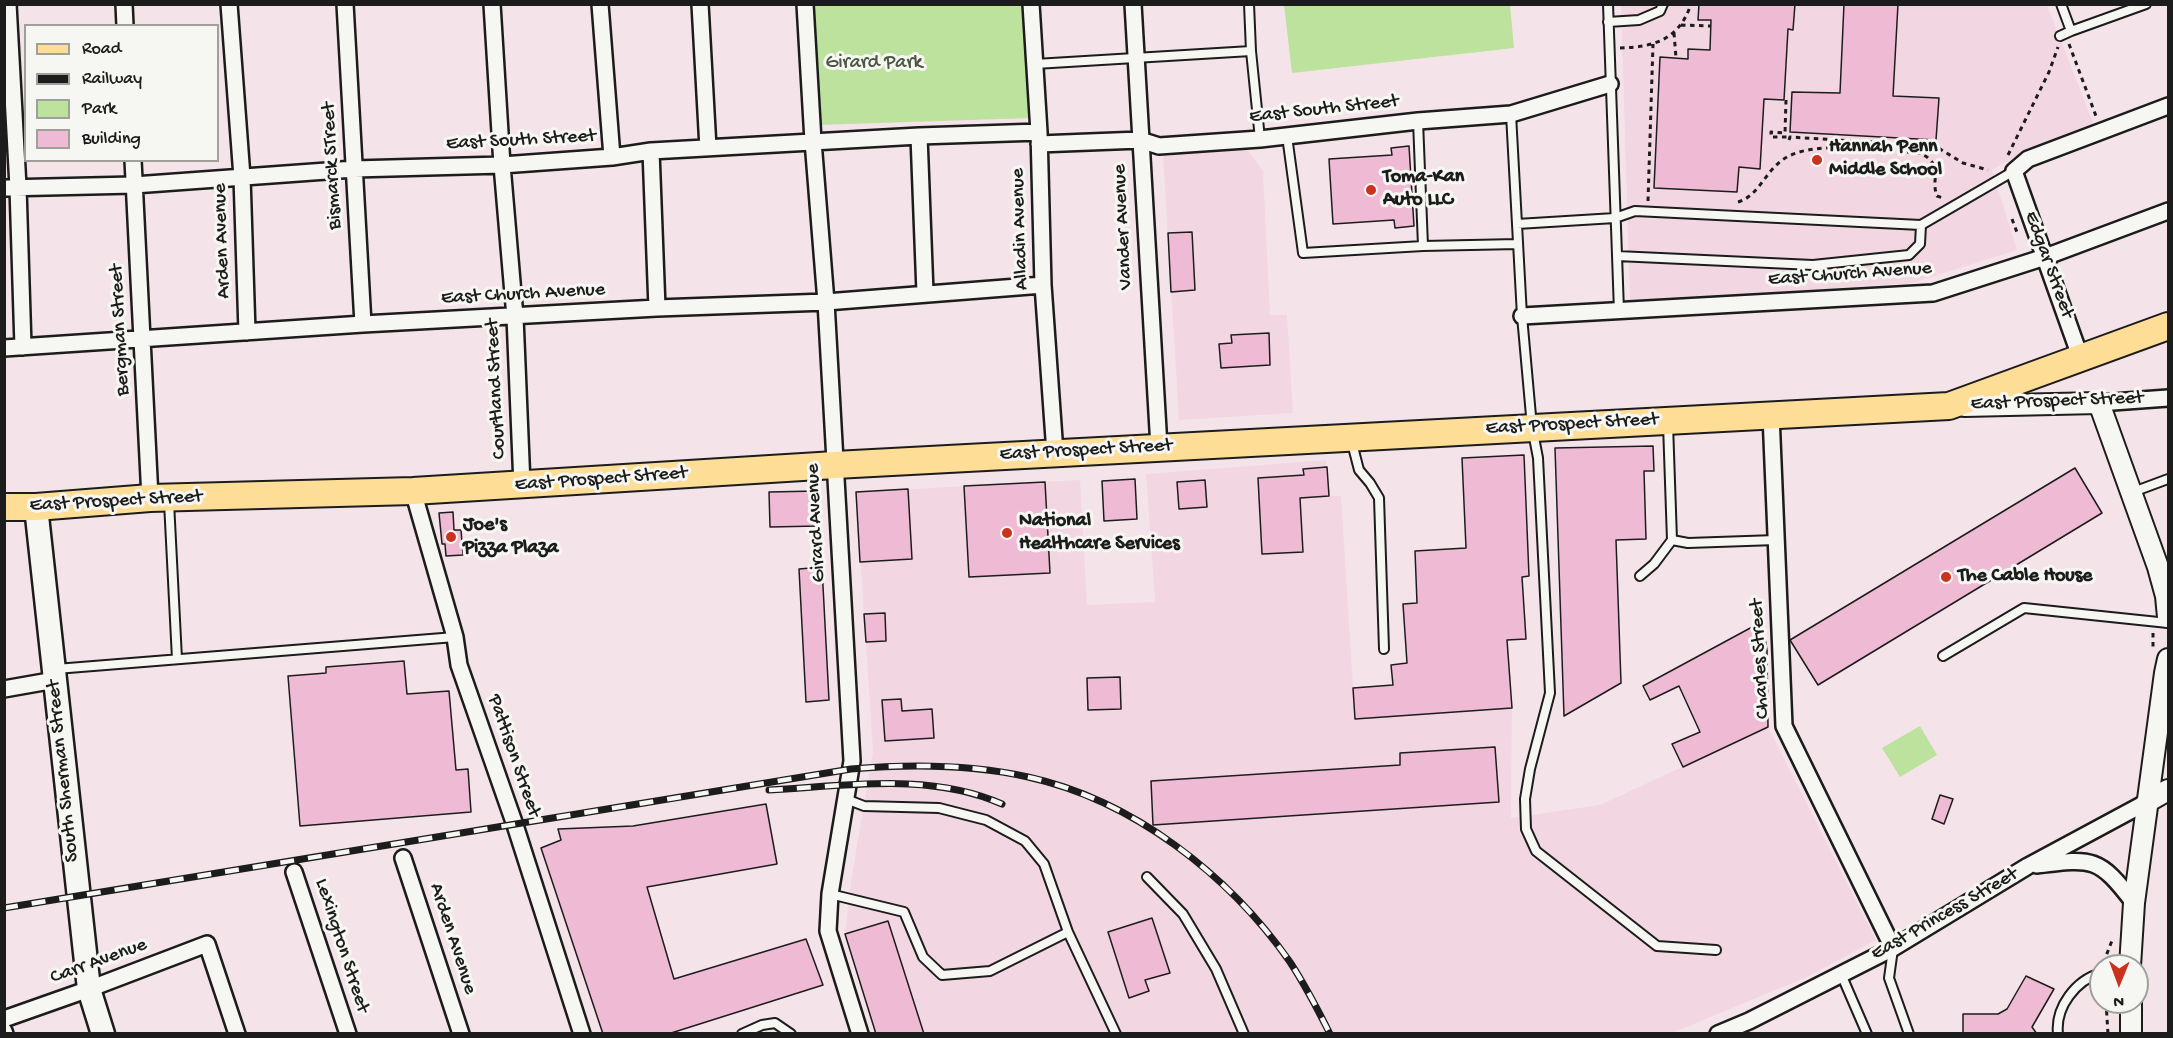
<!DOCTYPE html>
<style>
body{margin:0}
#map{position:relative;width:2173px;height:1038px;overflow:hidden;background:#f4e4e9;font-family:"Gochi Hand",sans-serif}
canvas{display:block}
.frame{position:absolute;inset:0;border:6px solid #1c1c1c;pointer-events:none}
.legend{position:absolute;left:24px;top:24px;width:195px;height:138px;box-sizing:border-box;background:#f6f6f2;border:2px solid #9f9f9c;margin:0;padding:8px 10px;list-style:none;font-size:18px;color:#1c1c1c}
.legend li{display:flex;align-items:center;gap:12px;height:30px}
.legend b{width:30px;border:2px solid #9f9f9c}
.north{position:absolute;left:2089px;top:954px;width:60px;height:60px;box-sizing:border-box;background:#f6f6f2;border:2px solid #9f9f9c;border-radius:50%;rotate:181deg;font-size:16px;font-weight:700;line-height:24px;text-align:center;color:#1c1c1c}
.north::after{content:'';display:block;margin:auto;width:21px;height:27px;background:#c8321e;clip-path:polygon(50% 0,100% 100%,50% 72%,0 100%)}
</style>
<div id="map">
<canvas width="2173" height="1038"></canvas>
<div class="frame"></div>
<ul class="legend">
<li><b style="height:8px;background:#fedd96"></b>Road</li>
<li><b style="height:8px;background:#1c1c1c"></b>Railway</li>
<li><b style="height:16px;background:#bce29d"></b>Park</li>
<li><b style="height:16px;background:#efbad4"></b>Building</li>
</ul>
<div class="north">N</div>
</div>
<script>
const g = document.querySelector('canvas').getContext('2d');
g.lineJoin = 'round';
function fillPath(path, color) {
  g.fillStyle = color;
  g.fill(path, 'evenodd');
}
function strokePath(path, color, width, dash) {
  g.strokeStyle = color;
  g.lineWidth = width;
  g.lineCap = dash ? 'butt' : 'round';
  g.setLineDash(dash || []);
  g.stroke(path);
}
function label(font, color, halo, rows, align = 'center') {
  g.font = font + ' "Gochi Hand",sans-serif';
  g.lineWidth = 6;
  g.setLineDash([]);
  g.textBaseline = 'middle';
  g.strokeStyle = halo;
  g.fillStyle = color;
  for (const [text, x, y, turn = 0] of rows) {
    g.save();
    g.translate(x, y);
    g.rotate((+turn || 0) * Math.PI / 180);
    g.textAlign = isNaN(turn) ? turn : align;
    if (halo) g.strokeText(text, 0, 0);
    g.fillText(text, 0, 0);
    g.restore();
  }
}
const built = new Path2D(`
 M1621 5H2047L2094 125 2026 151 1992 170 2017 250 1912 283 1630 302Z
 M1247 149 1263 171 1270 315H1287L1293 413 1179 420 1163 155Z
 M1326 460 1329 496H1341L1355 719 1512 708 1511 818 1600 805 1768 727 1876 940 1807 977 1672 1033 876 1034 845 934 851 881 873 752 856 492 1080 480 1087 605 1155 602 1146 474Z`);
const green = new Path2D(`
 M811 5H1026L1032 118 817 125Z
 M1284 5H1510L1514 48 1292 73Z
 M1920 726 1937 755 1900 777 1882 748Z`);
const building = new Path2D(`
 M1699 4H1795L1793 30 1788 29 1784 100 1764 99 1760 169 1739 167 1737 192 1654 188 1660 57 1688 59V49L1710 50 1711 20H1698Z
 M1844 4H1898L1893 96 1939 98 1936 140 1790 132 1792 92 1840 93Z
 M1409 146 1414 226 1395 228 1394 220 1333 224 1329 159 1392 155 1391 148Z
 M1192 232 1195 290 1171 292 1168 233Z
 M1269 333 1270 365 1221 368 1219 344 1232 343 1231 335Z
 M1653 446 1654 471H1644L1646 539 1616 540 1621 683 1564 716 1555 448Z
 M1524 455 1529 576 1522 577 1526 639 1507 640 1512 708 1355 719 1353 688 1393 685 1391 665 1407 663 1403 604 1417 603 1415 551 1466 548 1462 458Z
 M1327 467 1329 496 1300 498 1303 552 1262 554 1258 478 1304 475 1303 469Z
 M2075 468 2102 513 1818 685 1790 640Z
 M1135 479 1137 519 1104 521 1102 481Z
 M1205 480 1207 507 1179 509 1177 482Z
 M1045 482 1050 573 969 577 964 486Z
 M908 489 912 559 860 562 856 492Z
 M817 491 818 526 770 527 769 492Z
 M453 512 454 530H461L463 555 446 556 445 544H442L439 513Z
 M822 567 829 700 806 702 799 569Z
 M885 613 886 641 866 642 864 614Z
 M1754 626 1765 638 1767 650 1768 727 1683 767 1672 744 1700 732 1679 686 1650 700 1643 686Z
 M404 661 407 694 449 691 456 770 468 769 471 812 300 826 288 676 326 673V667Z
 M1120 677 1121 709 1088 710 1087 678Z
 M901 699 902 711 932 709 934 738 885 741 882 700Z
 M1495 747 1499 802 1153 825 1151 781 1400 765V753Z
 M1940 795 1953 799 1944 824 1932 819Z
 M766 804 777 864 647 887 674 979 806 939 823 985 668 1034H603L541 848 561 840 558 829 633 826Z
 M1152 918 1170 973 1145 980 1149 991 1129 998 1108 932Z
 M888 921 924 1034H876L845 934Z
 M2026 976 2054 989 2032 1027 2037 1034H1963V1014H1998L2007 1009Z`);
const path = new Path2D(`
 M1681 25 1711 26
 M1674 33 1676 58
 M2069 44 2096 116
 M1620 48C1654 47 1679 40 1691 4
 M1786 100 1785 133 1771 132V137H1790
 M1789 140 1790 137 1935 146 1963 163 1988 170
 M2008 155 2049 72 2058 47
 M1648 201 1653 44
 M1738 202C1757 197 1765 173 1781 161 1809 138 1885 151 1921 153 1945 167 1930 178 1937 196L1943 198
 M2012 219 2018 235
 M2153 633V647
 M2106 963V956L2113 938
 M2106 1002 2108 1034`);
const service = new Path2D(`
 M1249 4 1251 51 1260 139
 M1608 4 1619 311
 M1608 22 1639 20 1660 11 1663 4
 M2071 31 2146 4
 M2060 36 2071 31 2061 4
 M1035 64 1251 51
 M1511 114 1522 316 1532 427 1538 458 1550 693 1530 769 1525 799 1526 829 1536 851 1657 946 1716 950
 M1418 121 1423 246
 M1287 136 1303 253 1423 246 1518 244
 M1517 224 1615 218 1635 211 1921 225 1920 244 1909 255 1813 265 1617 256
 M1921 225 2014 171
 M1352 443 1359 470 1370 483 1379 498 1384 649
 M2133 492 2168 479
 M169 502 177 659
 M1672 540 1688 543 1776 540
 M1640 576 1654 564 1672 540 1668 424
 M1943 656 2024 608 2168 623
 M56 669 455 637
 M846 799 864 806 939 808 986 820 1025 841 1044 864 1068 932 1116 1034
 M1147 877 1183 914 1216 969 1244 1034
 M830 894 904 912 923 957 942 975 990 971 1068 932
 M1893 949 1889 978 1909 1034
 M1841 974 1867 1034
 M742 1034 762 1025 775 1023 791 1034
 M2058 1034C2055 1007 2076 980 2101 973`);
const minor = new Path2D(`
 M8 4 18 187 23 347
 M124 4 125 26
 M229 4 242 177 247 332
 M345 4 363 324
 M492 4 502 165 515 317 522 485
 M600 4 612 157
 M700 4 708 148
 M805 4 813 141 826 302 852 761 830 894 828 931 860 1034
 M1031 4 1039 132 1043 285 1055 453
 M1133 4 1159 447
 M919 136 925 293
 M1039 144 1140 140 1159 146 1260 139 1418 121 1511 114 1610 84
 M651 151 657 308
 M133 160 150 498
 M4 188 134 185 354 169 502 165 612 157 651 151 919 136 1039 132
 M1522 316 1933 293 2045 257 2168 211
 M4 348 363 324 657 308 826 302 1043 285
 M2081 359 2014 171 2028 159 2168 106
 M2099 403 2168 398
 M1771 415 1784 726 1893 948
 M413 491 455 637 459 665 515 825 582 1034
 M4 689 55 680
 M403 858 461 1034
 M2037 865C2093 858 2099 857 2134 903
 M294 872 348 1034
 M4 1019 89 989 207 944 237 1034
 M4 1031 5 1034
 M1718 1034 1749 1021 1893 948 2028 866 2147 802`);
const tertiary = new Path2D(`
 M1964 406 2099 403 2158 567 2166 596 2168 617
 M2147 802 2168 790
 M2130 966 2134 903 2165 673 2168 659
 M2131 1002V1034`);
const secondary = new Path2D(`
 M36 507 89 989 103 1034`);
const primary = new Path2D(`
 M4 507H36L150 498 413 491 835 465 1949 406 2168 326`);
const rail = new Path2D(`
 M769 790C847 786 929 772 1002 804
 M4 908 851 769C910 764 969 764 1028 777 1133 800 1229 875 1290 962 1305 985 1318 1010 1330 1034`);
const markers = [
 [1817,160,6,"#c8321e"],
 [1371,190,6,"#c8321e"],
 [1007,533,6,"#c8321e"],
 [451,537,6,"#c8321e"],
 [1946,577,6,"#c8321e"]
];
const parkNames = [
 ["Girard Park",874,64]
];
const streetNames = [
 ["East South Street",1324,110,-6],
 ["East South Street",521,141,-3],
 ["Bismarck STreet",333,166,-93],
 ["Vander Avenue",1124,227,-93],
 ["Alladin Avenue",1021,229,-92],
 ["Arden Avenue",223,241,-92],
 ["Edgar Street",2048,265,70],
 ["East Church Avenue",1850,275,-4],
 ["East Church Avenue",523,295,-3],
 ["Bergman Street",121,330,-93],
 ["Courtland Street",497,389,-93],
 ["East Prospect Street",2057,402,-2],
 ["East Prospect Street",1572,425,-3],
 ["East Prospect Street",1086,451,-3],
 ["East Prospect Street",601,480,-4],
 ["East Prospect Street",116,502,-3],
 ["Girard Avenue",817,523,-93],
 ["Charles Street",1761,659,-93],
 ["Pattison Street",513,756,71],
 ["South Sherman Street",64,771,-96],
 ["East Princess Street",1945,915,-30],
 ["Arden Avenue",452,939,72],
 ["Lexington Street",341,946,72],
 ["Carr Avenue",99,962,-20]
];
const poiNames = [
 ["Hannah Penn",1829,148],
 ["Middle School",1829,171],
 ["Toma-Kan",1383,178],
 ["Auto LLC",1383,201],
 ["National",1019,522],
 ["Healthcare Services",1019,545],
 ["Joe's",463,526],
 ["Pizza Plaza",463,549],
 ["The Cable House",1958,577]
];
fillPath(built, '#f2d7e3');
fillPath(green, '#bce29d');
fillPath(building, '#efbad4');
strokePath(building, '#1c1c1c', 1.5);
strokePath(service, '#1c1c1c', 12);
strokePath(minor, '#1c1c1c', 20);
strokePath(tertiary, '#1c1c1c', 24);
strokePath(secondary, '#1c1c1c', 27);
strokePath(primary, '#1c1c1c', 30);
strokePath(path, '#1c1c1c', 3, [4.5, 4.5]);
strokePath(service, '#f6f6f2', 8);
strokePath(minor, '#f6f6f2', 15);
strokePath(tertiary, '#f6f6f2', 20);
strokePath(secondary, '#f6f6f2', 22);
strokePath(primary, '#fedd96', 26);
strokePath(rail, '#1c1c1c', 7);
strokePath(rail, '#f6f6f2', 4.5, [14]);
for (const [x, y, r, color] of markers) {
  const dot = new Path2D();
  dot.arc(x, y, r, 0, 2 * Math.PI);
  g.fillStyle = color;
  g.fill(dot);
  strokePath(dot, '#f6f6f2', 2);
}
label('20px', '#4c5743', '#f6f6f2', parkNames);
label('20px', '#1c1c1c', '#f6f6f2', streetNames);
label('bold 20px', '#1c1c1c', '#f6f6f2', poiNames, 'left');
</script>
